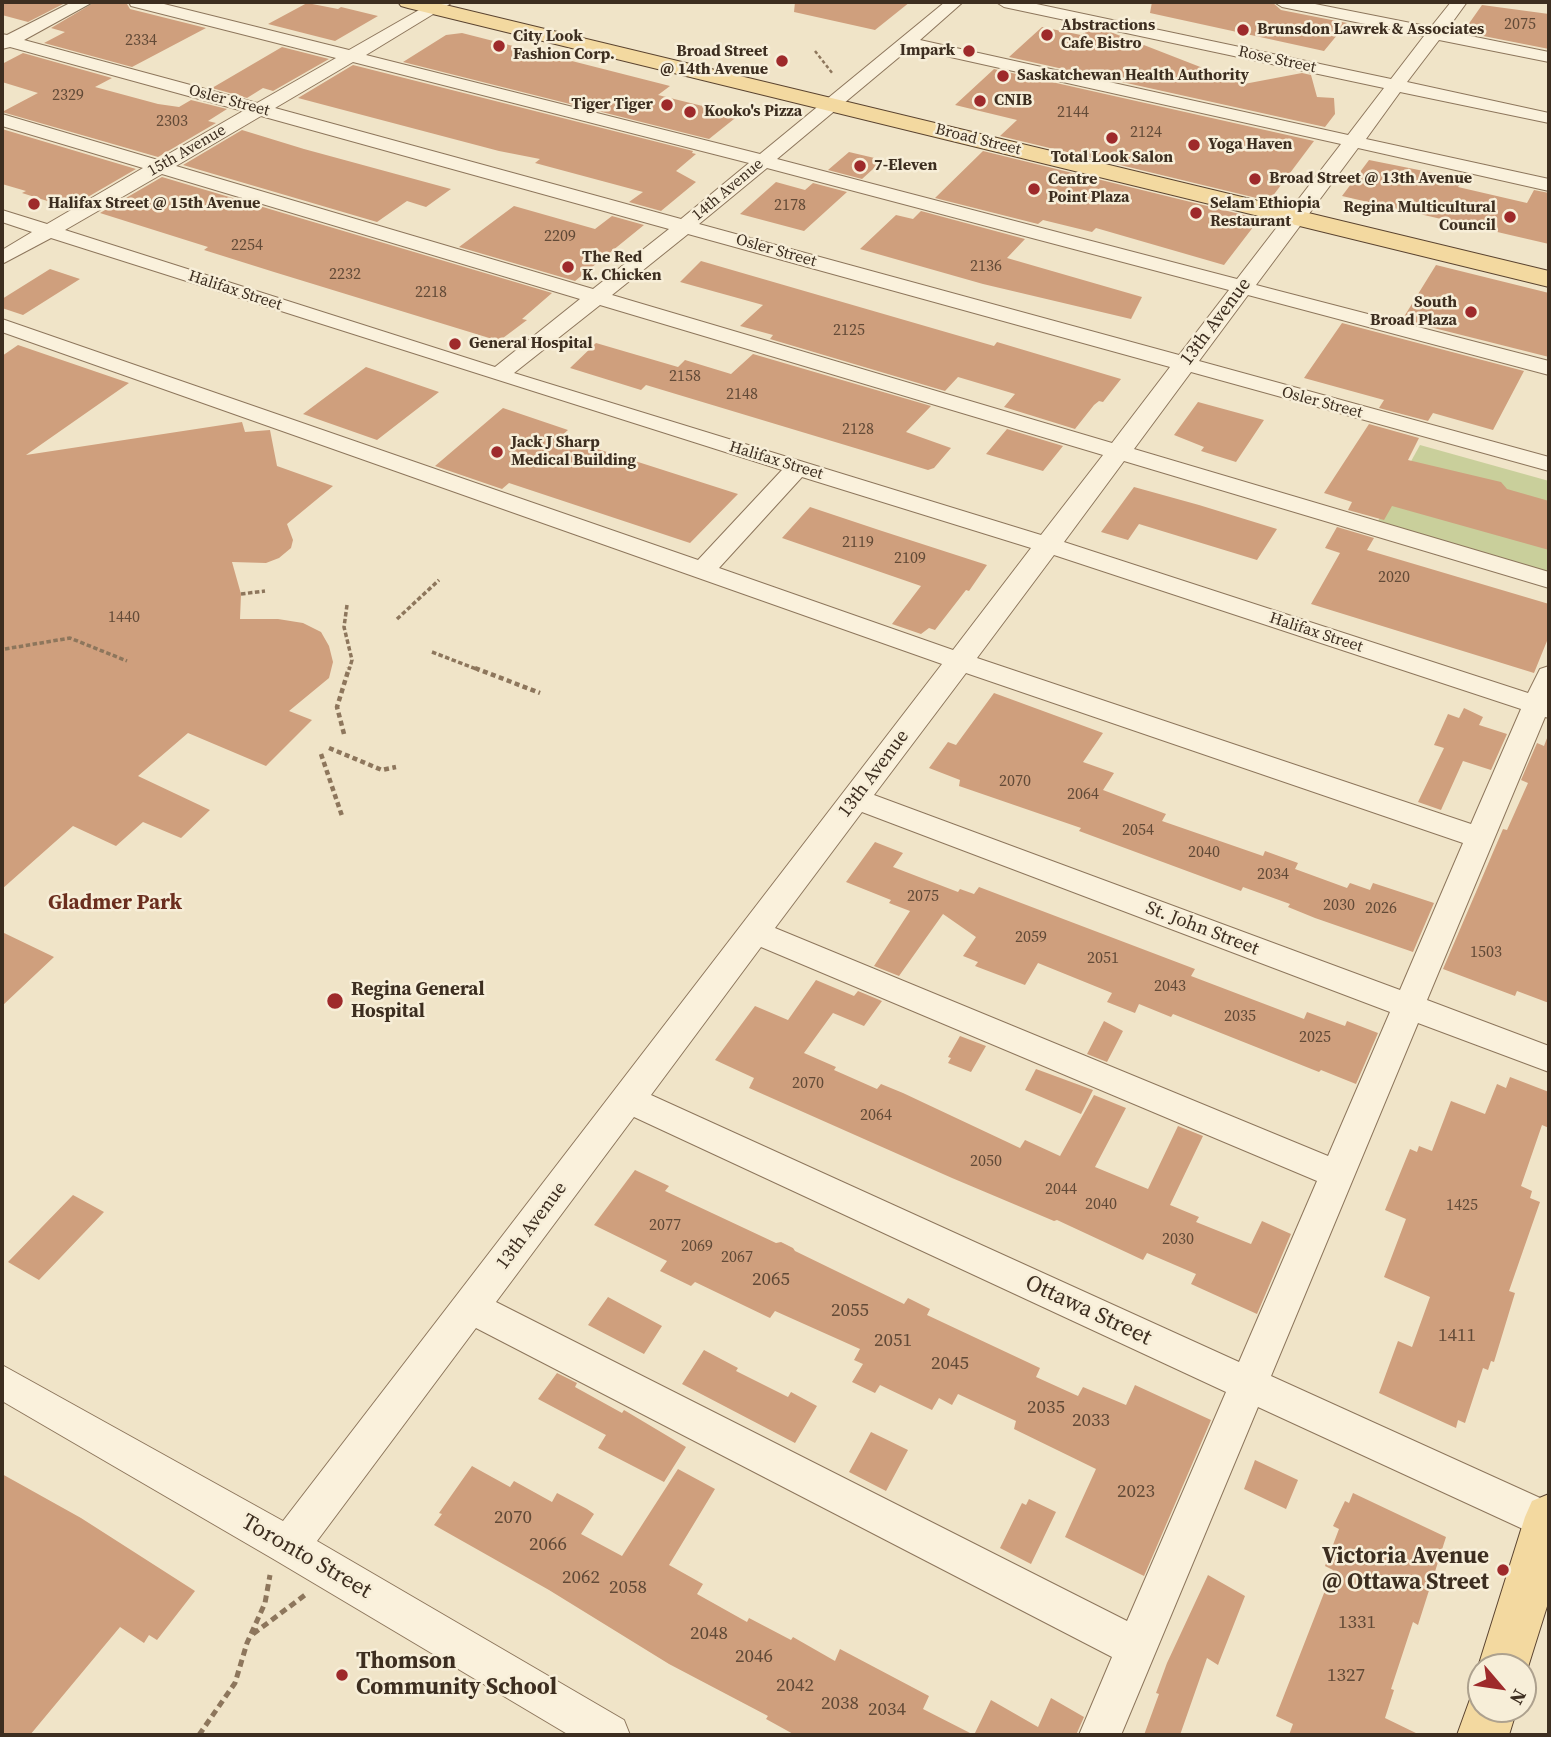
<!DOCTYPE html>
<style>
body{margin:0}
#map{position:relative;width:1551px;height:1737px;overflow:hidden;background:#f0e4c8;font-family:"Source Serif 4",serif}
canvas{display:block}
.frame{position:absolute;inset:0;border:4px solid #3d2e20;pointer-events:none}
.north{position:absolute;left:1467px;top:1653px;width:70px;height:70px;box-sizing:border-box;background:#f7eed8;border:2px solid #ada18e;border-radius:50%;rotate:119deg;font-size:19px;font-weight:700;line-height:28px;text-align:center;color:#3d2e20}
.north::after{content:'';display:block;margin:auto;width:24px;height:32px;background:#9e2a2b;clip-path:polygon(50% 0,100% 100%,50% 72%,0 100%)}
</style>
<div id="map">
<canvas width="1551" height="1737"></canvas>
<div class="frame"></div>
<div class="north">N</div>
</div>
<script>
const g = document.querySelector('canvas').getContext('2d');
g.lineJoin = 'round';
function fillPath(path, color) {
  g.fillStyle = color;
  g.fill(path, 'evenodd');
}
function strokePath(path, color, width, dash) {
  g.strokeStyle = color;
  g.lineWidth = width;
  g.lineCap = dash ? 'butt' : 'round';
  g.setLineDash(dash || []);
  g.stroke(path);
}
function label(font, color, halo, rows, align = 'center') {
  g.font = font + ' "Source Serif 4",serif';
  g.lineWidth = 5;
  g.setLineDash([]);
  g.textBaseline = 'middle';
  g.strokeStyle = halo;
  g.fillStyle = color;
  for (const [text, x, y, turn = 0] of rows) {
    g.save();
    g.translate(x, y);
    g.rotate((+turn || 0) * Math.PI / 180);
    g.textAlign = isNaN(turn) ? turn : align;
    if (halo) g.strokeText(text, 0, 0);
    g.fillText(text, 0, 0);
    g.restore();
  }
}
const green = new Path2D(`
 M1420 445 1549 481V573L1377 523Z`);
const building = new Path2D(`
 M2 2H67L28 22 2 15Z
 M95 2H118L127 4 130 9 206 28 132 67 44 43 65 32 51 28Z
 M795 2H910L875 30 794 12Z
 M1152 2H1272L1281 10 1347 23 1324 51 1150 13Z
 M307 3 338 9 341 7 378 16 335 41 268 24Z
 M1482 5 1549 14V49L1463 32Z
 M1042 27 1081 35 1092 28 1113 33 1244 84 1302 73 1311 75 1317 97 1334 98 1335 114 1325 127 1009 57Z
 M462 33 670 86 658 95 739 115 709 139 403 62 446 35Z
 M282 47 329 59 273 91 263 88 247 98 212 88Z
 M23 53 112 78 95 87 158 104 179 107 191 100 227 109 208 121 216 123 158 157 2 112 38 93 2 82V64Z
 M353 65 693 151 692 153 696 154 676 171 696 182 661 211 629 202 643 192 535 163 540 159 499 151 298 98Z
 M994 69 1314 141 1269 201 1000 136 1017 120 955 105Z
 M2 129 136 169 74 205 65 202 60 205 22 193 26 191 2 184Z
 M242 130 304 149 451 189 426 207 407 201 377 222 183 165Z
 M983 151 1256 218 1253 221 1257 222 1224 265 1096 228 1092 232 1043 220 1038 224 935 198Z
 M849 152 883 160 862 179 828 170Z
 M1369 160 1464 179 1458 187 1527 203 1534 190 1549 193V244L1342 196Z
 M162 177 552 293 522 319 527 320 499 341 274 272 204 250 208 247 100 213Z
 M776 182 805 190 813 183 847 192 804 231 740 214Z
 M514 206 595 229 612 216 644 225 575 281 459 247Z
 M921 211 1025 239 1007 258 1142 297 1131 319 983 284 860 249 896 215 913 219Z
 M701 261 994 346 997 342 1121 379 1103 402 1099 401 1094 405 1075 429 1004 407 1015 394 958 377 945 391 770 339 773 335 740 326 763 305 680 282Z
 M1436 265 1549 293V357L1402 320Z
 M50 269 80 279 23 315 2 308V299Z
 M1342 323 1524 371 1493 430 1433 413 1428 421 1379 408 1384 400 1304 378Z
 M596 343 678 367 685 360 731 374 753 354 931 406 906 432 951 448 934 468 928 470 646 385 641 390 570 368Z
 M18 345 129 383 26 455 242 422 245 432 270 430 277 466 333 486 287 524 293 540 291 548 279 558 266 563 232 562 241 594 240 619H278L303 623 321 632 329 646 333 662 329 678 289 711 312 720 266 766 188 733 138 776 210 810 181 838 143 822 116 846 73 826 2 889V356Z
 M366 367 439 392 377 440 303 414Z
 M1198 402 1264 420 1236 462 1201 451 1204 447 1174 435Z
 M503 408 568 430 560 437 738 494 690 543 509 483 502 489 435 466Z
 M1369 424 1419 438 1408 460 1501 482 1507 489 1549 501V550L1392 506 1384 520 1348 510 1352 502 1324 493Z
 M1007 429 1063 446 1043 471 986 454Z
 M1134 487 1199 505 1277 529 1257 560 1139 524 1128 540 1101 532Z
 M810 507 882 531 987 565 969 591 966 590 935 630 929 628 921 634 892 624 921 586 782 538Z
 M1337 527 1374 538 1367 550 1549 604V636L1534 673 1311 604 1340 553 1325 548Z
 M994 693 1103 733 1083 762 1114 773 1103 790 1166 814 1162 821 1263 856 1265 851 1298 863 1295 869 1347 888 1350 883 1370 890 1373 883 1434 903 1413 952 1315 918 1288 907 1290 904 1243 887 1241 891 1079 831 1081 828 959 786 960 780 929 768 948 742 956 745Z
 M1464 708 1483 717 1479 725 1507 734 1491 770 1463 761 1441 810 1418 802 1444 748 1434 745 1448 714 1459 718Z
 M1549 733V1003L1517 991 1515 996 1443 969 1503 829 1507 830 1528 783 1521 780 1537 743 1544 746Z
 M875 842 903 853 893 867 958 892 960 889 974 894 979 887 1195 969 1191 976 1304 1019 1307 1012 1345 1026 1347 1021 1378 1033 1356 1084 1321 1070 1319 1072 1173 1014 1171 1017 1139 1004 1135 1013 1107 1002 1112 993 1038 963 1025 985 975 966 978 962 963 956 976 937 943 914 899 976 874 966 910 911 889 903 891 900 846 882Z
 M2 932 54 957 2 1006Z
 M816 980 854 996 858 991 882 1001 864 1026 833 1013 804 1053 836 1067 834 1070 877 1089 881 1084 903 1093 1020 1148 1025 1140 1060 1156 1094 1095 1126 1108 1095 1167 1148 1189 1178 1126 1203 1136 1170 1205 1199 1217 1196 1222 1251 1244 1262 1221 1291 1234 1257 1314 1191 1284 1196 1274 1147 1253 1143 1260 1057 1220 1054 1221 952 1178 749 1088 754 1078 715 1060 755 1006 788 1020Z
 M1104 1021 1123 1031 1107 1062 1087 1054Z
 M960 1036 986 1046 971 1072 948 1063 951 1058 948 1057Z
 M1036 1069 1093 1090 1081 1114 1025 1090Z
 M1510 1077 1549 1092V1128L1542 1125 1521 1186 1532 1191 1530 1198 1540 1202 1509 1291 1515 1293 1494 1362 1491 1361 1488 1370 1483 1368 1465 1423 1458 1420 1456 1428 1379 1393 1398 1341 1412 1347 1430 1297 1384 1277 1406 1219 1385 1210 1410 1149 1417 1152 1419 1146 1432 1151 1451 1101 1485 1114 1497 1084 1506 1088Z
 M635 1170 669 1186 665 1191 776 1243 781 1242 793 1248 795 1251 904 1304 908 1298 930 1309 927 1315 1040 1368 1036 1377 1078 1396 1083 1387 1126 1405 1135 1385 1211 1420 1144 1576 1065 1537 1096 1469 1014 1429 1016 1421 958 1394 952 1405 939 1398 932 1410 880 1385 875 1393 852 1382 863 1364 854 1360 860 1349 775 1311 770 1318 695 1282 691 1286 660 1271 667 1261 594 1225Z
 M73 1195 104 1212 39 1280 8 1262Z
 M608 1297 662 1326 644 1354 588 1325Z
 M704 1350 738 1368 736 1371 788 1397 791 1392 817 1406 795 1443 682 1384Z
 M557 1373 577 1383 575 1387 622 1413 624 1410 686 1447 664 1482 598 1448 606 1435 538 1399Z
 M871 1432 908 1450 886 1491 849 1472Z
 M1255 1460 1298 1480 1286 1509 1244 1489Z
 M472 1466 510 1487 514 1481 552 1502 557 1493 587 1509 594 1514 581 1534 622 1556 678 1469 715 1489 669 1565 703 1584 697 1594 747 1622 749 1618 791 1640 793 1637 835 1661 840 1649 929 1696 923 1709 974 1735H795L766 1719 768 1716 669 1664 549 1590 434 1525 442 1514 439 1513Z
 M2 1474 81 1518 195 1591 157 1640 149 1635 144 1643 120 1627 30 1735H2Z
 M1353 1493 1446 1537 1418 1625 1413 1622 1391 1689 1394 1690 1385 1718 1420 1735H1289L1293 1724 1276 1716 1333 1570 1325 1566 1339 1529 1333 1526 1345 1501 1349 1503Z
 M1029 1499 1056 1512 1031 1564 1000 1548 1022 1503 1026 1505Z
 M1208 1575 1245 1596 1218 1665 1207 1658 1180 1735H1144L1159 1694 1156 1693 1167 1663Z
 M1051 1698 1084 1717 1076 1735H974L991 1700 1038 1727Z`);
const pathFar3 = new Path2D(`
 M815 51 833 74`);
const pathFar2 = new Path2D(`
 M241 594 265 591
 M347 605 344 627 352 660 349 670
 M397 619 439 580
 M5 649 70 638 127 661
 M432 652 479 670`);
const pathFar1 = new Path2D(`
 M475 668 540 693
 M344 734 337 707 349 668
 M329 748 382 770 396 767
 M321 754 342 816`);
const path = new Path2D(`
 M253 1634 305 1595
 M199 1735 235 1683 247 1643 265 1603 270 1575`);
const minor = new Path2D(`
 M72 2H93L24 40 257 103 336 58 131 6 129 2H156L349 50 433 2H453L366 55 760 154 945 2H963L920 40 1348 135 1384 88 1004 7 996 2H1027L1391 79 1424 36 1282 7 1274 2H1305L1431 27 1451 2H1467L1446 31 1549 52V62L1439 40 1407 82 1549 113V123L1400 92 1366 139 1549 179V191L1358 148 1256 285 1549 361V375L1248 295 1199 361 1549 457V471L1191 372 1134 449 1549 572V588L1124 461 1064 542 1528 693 1540 669 1549 666V718L1545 717 1427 1000 1549 1046V1072L1418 1023 1271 1376 1549 1502V1541L1258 1407 1121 1735H1079L1112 1657 476 1328 317 1541 624 1720 630 1735H569L275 1560 2 1401V1365L283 1521 942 664 2 332V319L698 560 782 470 51 238 2 264V250L32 232 2 222V210L47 224 143 168 2 126V114L158 160 243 111 10 47 2 49V34L7 35ZM910 48 1341 144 1237 279 777 159ZM353 62 749 163 681 219 275 108ZM261 116 669 229 593 289 176 166ZM767 168 1229 290 1179 355 699 224ZM162 174 580 299 495 367 65 230ZM688 234 1170 367 1112 443 612 295ZM600 305 1103 455 1041 535 514 373ZM802 477 1031 548 953 650 719 568ZM1054 555 1521 709 1471 824 977 658ZM966 673 1463 843 1400 990 874 795ZM862 812 1390 1012 1328 1156 775 928ZM761 947 1317 1181 1239 1362 651 1095ZM634 1117 1226 1392 1127 1621 496 1302Z`);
const major = new Path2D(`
 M398 2H433L1549 271V287L408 8 401 6Z
 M1549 1494V1600L1523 1683V1667H1481V1674L1478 1667 1525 1517 1532 1501Z
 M1481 1687V1709H1517L1509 1735H1457L1473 1691Z`);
const markers = [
 [1243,30,7,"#9e2a2b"],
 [1047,35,7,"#9e2a2b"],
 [499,46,7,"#9e2a2b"],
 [969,51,7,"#9e2a2b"],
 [782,61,7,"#9e2a2b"],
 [1003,76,7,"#9e2a2b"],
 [980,101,7,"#9e2a2b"],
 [667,105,7,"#9e2a2b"],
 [690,112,7,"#9e2a2b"],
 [1112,138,7,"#9e2a2b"],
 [1194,145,7,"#9e2a2b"],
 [860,166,7,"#9e2a2b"],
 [1255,179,7,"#9e2a2b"],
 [1034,189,7,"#9e2a2b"],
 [34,204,7,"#9e2a2b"],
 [1196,213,7,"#9e2a2b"],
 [1510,217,7,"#9e2a2b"],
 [568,267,7,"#9e2a2b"],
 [1471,312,7,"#9e2a2b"],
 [455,344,7,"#9e2a2b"],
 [497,452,7,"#9e2a2b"],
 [335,1001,9,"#9e2a2b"],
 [1503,1570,7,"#9e2a2b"],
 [342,1675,7,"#9e2a2b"]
];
const numberNames = [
 ["2075",1520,25],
 ["2334",141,41],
 ["2329",68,96],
 ["2144",1073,113],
 ["2303",172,122],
 ["2124",1146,133],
 ["2178",790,206],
 ["2209",560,237],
 ["2254",247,246],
 ["2136",986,267],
 ["2232",345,275],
 ["2218",431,293],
 ["2125",849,331],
 ["2158",685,377],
 ["2148",742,395],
 ["2128",858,430],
 ["2119",858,543],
 ["2109",910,559],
 ["2020",1394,578],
 ["1440",124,618],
 ["2070",1015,782],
 ["2064",1083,795],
 ["2054",1138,831],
 ["2040",1204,853],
 ["2034",1273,875],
 ["2075",923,897],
 ["2030",1339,906],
 ["2026",1381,909],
 ["2059",1031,938],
 ["1503",1486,953],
 ["2051",1103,959],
 ["2043",1170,987],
 ["2035",1240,1017],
 ["2025",1315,1038],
 ["2070",808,1084],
 ["2064",876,1116],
 ["2050",986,1162],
 ["2044",1061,1190],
 ["2040",1101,1205],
 ["1425",1462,1206],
 ["2077",665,1226],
 ["2030",1178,1240],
 ["2069",697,1247],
 ["2067",737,1258]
];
const farPoinames = [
 ["Abstractions",1061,26],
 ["Cafe Bistro",1061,44],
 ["Brunsdon Lawrek & Associates",1257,30],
 ["City Look",513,37],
 ["Fashion Corp.",513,55],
 ["Impark",955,51,"right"],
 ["Broad Street",768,52,"right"],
 ["@ 14th Avenue",768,70,"right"],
 ["Saskatchewan Health Authority",1017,76],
 ["CNIB",994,101],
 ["Tiger Tiger",653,105,"right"],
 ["Kooko's Pizza",704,112],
 ["Yoga Haven",1208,145],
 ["Total Look Salon",1112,158,"center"],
 ["7-Eleven",874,166],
 ["Broad Street @ 13th Avenue",1269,179],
 ["Centre",1048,180],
 ["Point Plaza",1048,198],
 ["Halifax Street @ 15th Avenue",48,204],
 ["Selam Ethiopia",1210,204],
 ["Restaurant",1210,222],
 ["Regina Multicultural",1496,208,"right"],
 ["Council",1496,226,"right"],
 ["The Red",582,258],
 ["K. Chicken",582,276],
 ["South",1457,303,"right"],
 ["Broad Plaza",1457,321,"right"],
 ["General Hospital",469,344],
 ["Jack J Sharp",511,443],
 ["Medical Building",511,461]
];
const farStreetnames = [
 ["Rose Street",1277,60,12],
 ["Osler Street",229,101,15],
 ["Broad Street",978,140,14],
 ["15th Avenue",187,151,-30],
 ["14th Avenue",728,190,-40],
 ["Osler Street",776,251,16],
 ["Halifax Street",235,291,18],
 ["Osler Street",1322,403,15],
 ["Halifax Street",776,461,17],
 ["Halifax Street",1316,633,18]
];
const streetNames = [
 ["13th Avenue",1216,322,-53],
 ["13th Avenue",874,774,-53],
 ["St. John Street",1202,929,21],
 ["13th Avenue",532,1226,-53]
];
const poiNames = [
 ["Regina General",351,990],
 ["Hospital",351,1012]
];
const nearNumbernames = [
 ["2065",771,1280],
 ["2055",850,1311],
 ["1411",1457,1336],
 ["2051",893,1341],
 ["2045",950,1364],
 ["2035",1046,1408],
 ["2033",1091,1421],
 ["2023",1136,1492],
 ["2070",513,1518],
 ["2066",548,1545],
 ["2062",581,1578],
 ["2058",628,1588],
 ["1331",1357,1623],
 ["2048",709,1634],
 ["2046",754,1657],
 ["1327",1346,1676],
 ["2042",795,1686],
 ["2038",840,1704],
 ["2034",887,1710]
];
const neighbourhoodNames = [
 ["Gladmer Park",115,904]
];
const nearStreetnames = [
 ["Ottawa Street",1088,1311,25],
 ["Toronto Street",306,1557,30]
];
const nearPoinames = [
 ["Victoria Avenue",1489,1557],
 ["@ Ottawa Street",1489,1583],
 ["Thomson",356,1662,"left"],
 ["Community School",356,1688,"left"]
];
fillPath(green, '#c9cf9b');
fillPath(building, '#cf9f7d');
strokePath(minor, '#8d765c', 2);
strokePath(major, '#5b4430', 2);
strokePath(pathFar3, '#8d765c', 2.5, [3.5, 2.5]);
strokePath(pathFar2, '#8d765c', 3.5, [4.5, 2.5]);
strokePath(pathFar1, '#8d765c', 4.5, [5, 3.5]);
strokePath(path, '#8d765c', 5, [7, 4.5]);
fillPath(minor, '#faf1dc');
fillPath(major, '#f3d9a0');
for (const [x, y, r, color] of markers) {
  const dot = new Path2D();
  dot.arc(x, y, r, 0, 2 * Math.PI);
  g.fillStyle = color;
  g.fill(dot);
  strokePath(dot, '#f7eed8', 2.5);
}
label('16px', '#624a37', null, numberNames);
label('bold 16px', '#3d2e20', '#f7eed8', farPoinames, 'left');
label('16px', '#3d2e20', '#f7eed8', farStreetnames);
label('19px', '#3d2e20', '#f7eed8', streetNames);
label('bold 19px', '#3d2e20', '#f7eed8', poiNames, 'left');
label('19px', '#624a37', null, nearNumbernames);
label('bold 21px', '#6b2e1e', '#f7eed8', neighbourhoodNames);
label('23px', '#3d2e20', '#f7eed8', nearStreetnames);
label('bold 23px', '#3d2e20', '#f7eed8', nearPoinames, 'right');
</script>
